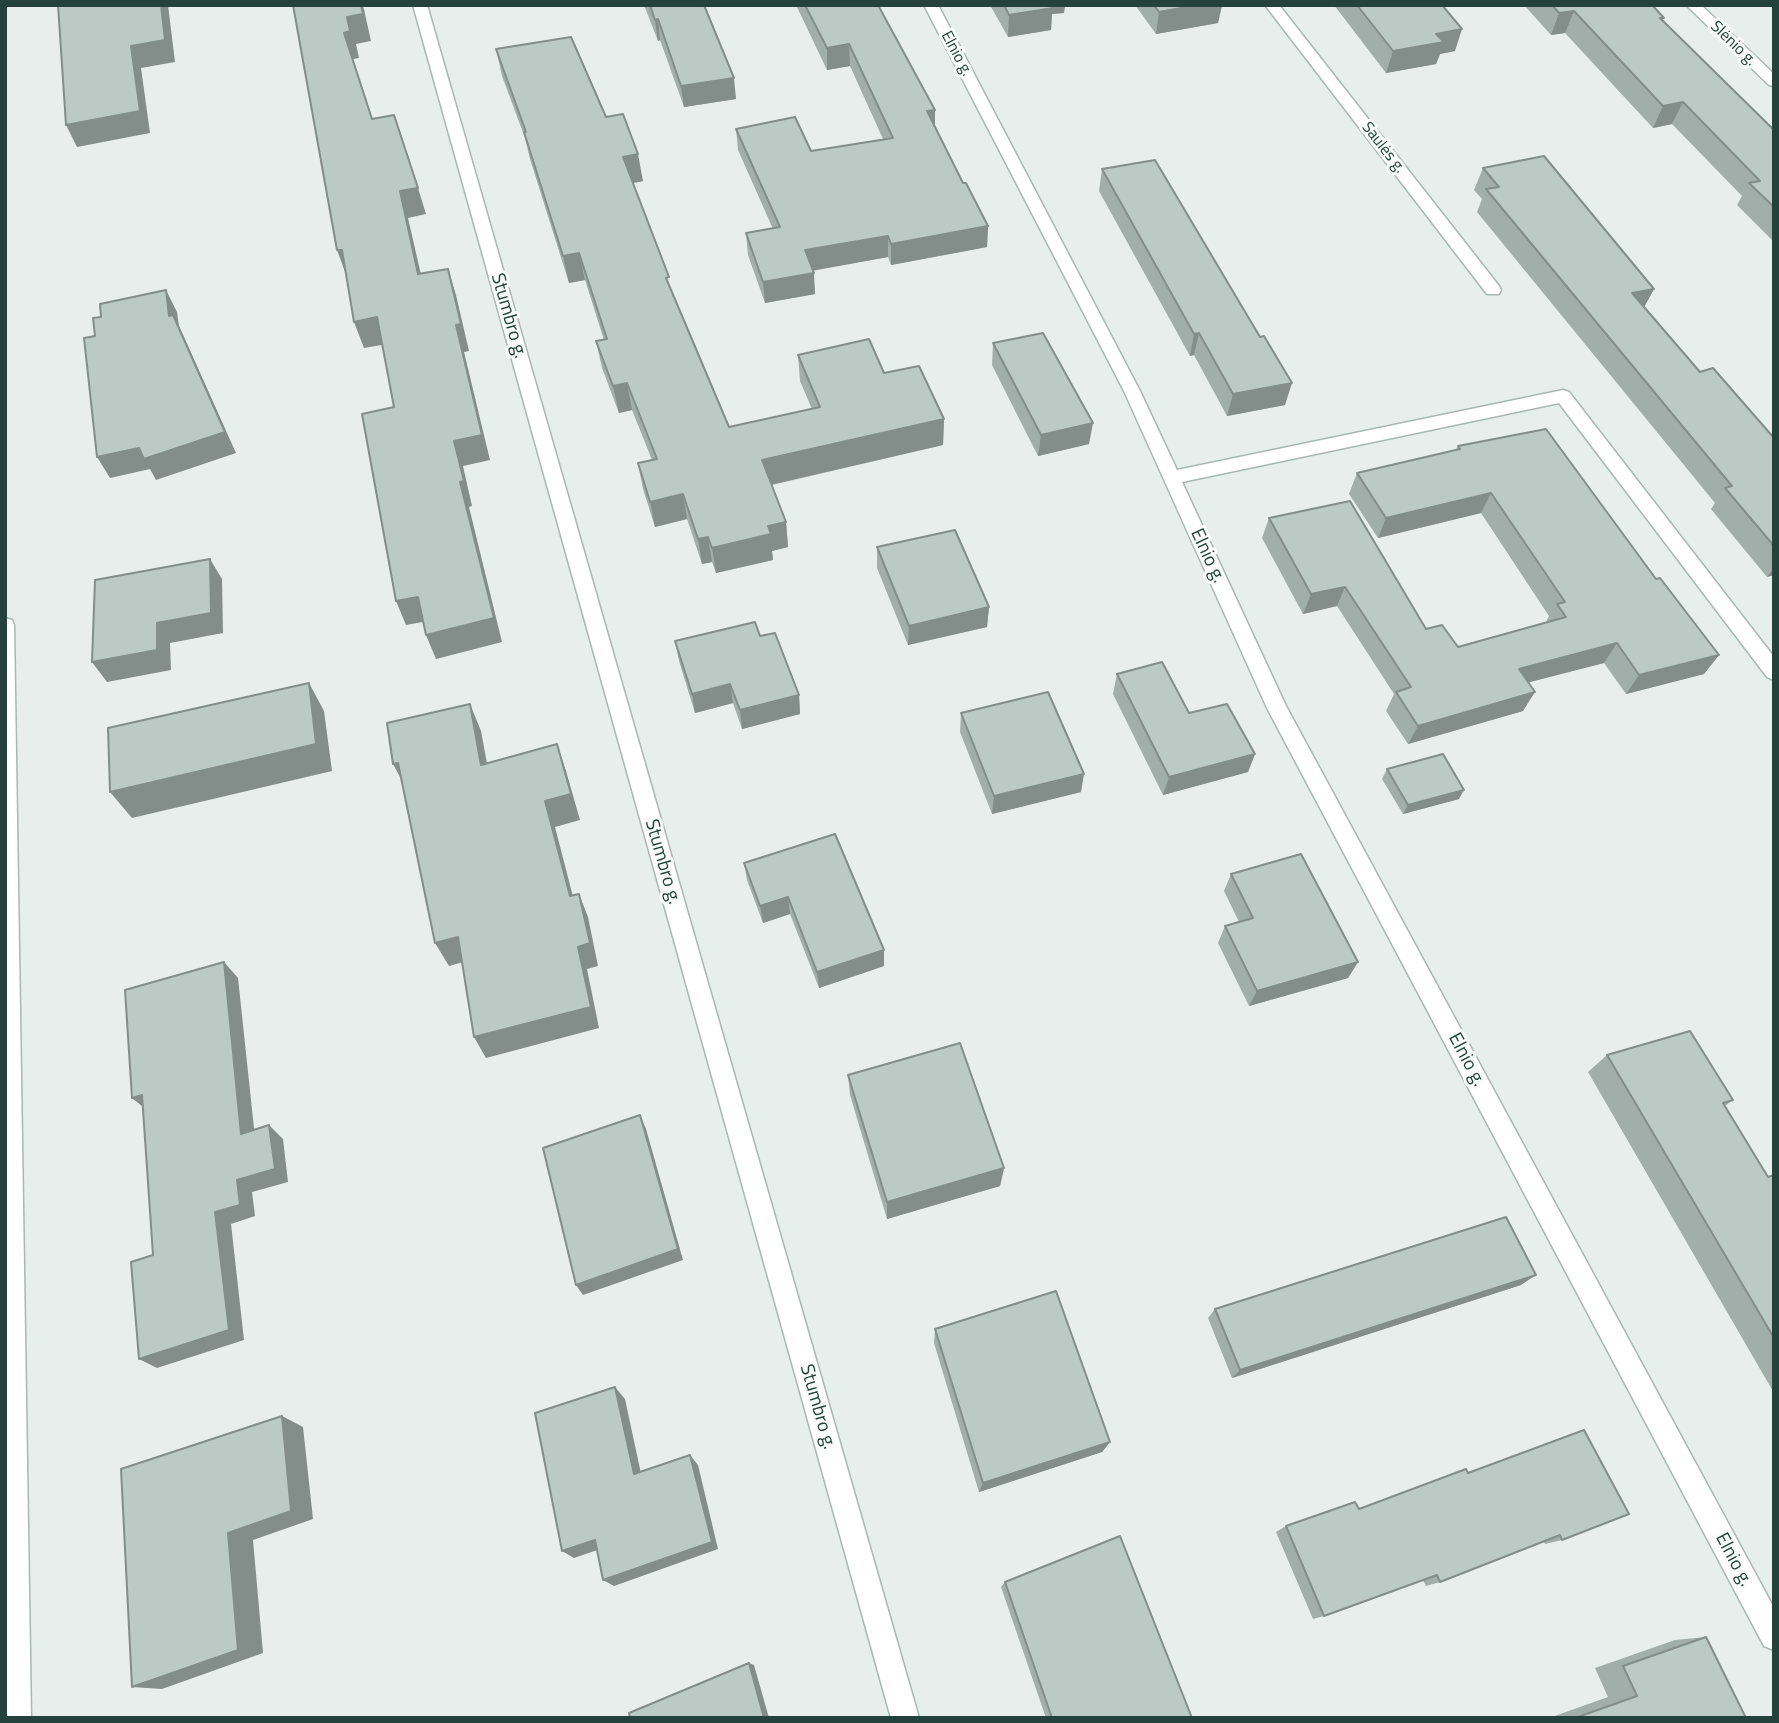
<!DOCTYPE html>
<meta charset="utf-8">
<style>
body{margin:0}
#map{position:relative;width:1779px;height:1723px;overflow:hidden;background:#e6efeb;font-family:"Titillium Web",sans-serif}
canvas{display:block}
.frame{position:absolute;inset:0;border:7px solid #24423a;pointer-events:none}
</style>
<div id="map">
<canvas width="1779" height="1723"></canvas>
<div class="frame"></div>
</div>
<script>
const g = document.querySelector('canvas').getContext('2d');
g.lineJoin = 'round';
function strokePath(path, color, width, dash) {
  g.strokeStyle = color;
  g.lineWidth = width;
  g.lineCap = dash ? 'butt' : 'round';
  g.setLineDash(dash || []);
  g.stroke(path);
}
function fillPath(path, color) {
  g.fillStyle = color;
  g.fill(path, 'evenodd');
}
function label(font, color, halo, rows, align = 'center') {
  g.font = font + ' "Titillium Web",sans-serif';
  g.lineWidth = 6;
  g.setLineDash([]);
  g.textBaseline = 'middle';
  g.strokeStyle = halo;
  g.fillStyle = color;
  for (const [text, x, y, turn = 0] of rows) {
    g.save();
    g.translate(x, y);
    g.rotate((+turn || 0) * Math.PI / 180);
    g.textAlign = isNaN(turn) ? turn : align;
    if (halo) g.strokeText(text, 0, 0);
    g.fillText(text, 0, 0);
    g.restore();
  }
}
const minor = new Path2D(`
 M413 5H427L919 1718H891Z
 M924 5H938L1140 391 1177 470 1563 390 1569 392 1774 657V680L1767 677 1559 403 1182 482 1286 706 1774 1608V1650L1764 1646 1267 708 1124 391Z
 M1265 5H1279L1499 286 1501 290 1499 294H1487Z
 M1686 5H1701L1774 74V86L1769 85Z
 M5 618 12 620 14 625 31 1718H5Z`);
const wall = new Path2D(`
 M644 5H704L736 99 684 107 660 40 658 41Z
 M796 5H878L935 110V126L963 183 988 226 987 247 891 265 888 257 813 270 815 294 765 303 748 255 746 233 773 229 738 150 736 129 811 151 883 139 850 66 827 70Z
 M990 5H1065L1064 13 1052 14 1051 30 1008 37Z
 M1135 5H1222L1218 23 1156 34Z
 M1334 5H1442L1455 51 1440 54 1436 64 1386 73Z
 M1524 5H1652L1663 21 1774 130V242L1737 205 1742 196 1672 124 1653 128 1565 33 1551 35Z
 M496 49 606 117 643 181 633 183 671 291 729 427 812 409 800 381 798 355 884 373 944 419 943 445 772 485 786 522 788 547 772 551 773 560 716 573 712 562 702 564 687 519 655 527 643 489 638 463 652 460 632 410 619 413 602 368 596 341 604 340 585 280 569 283 530 159 525 138 502 76Z
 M1483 168 1654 289 1644 307 1700 372 1774 438V575L1767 577 1711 509 1715 503 1477 212 1482 199 1474 190Z
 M1102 169 1285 405 1227 416 1194 355 1190 356 1099 191Z
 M993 343 1089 444 1038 456 992 365Z
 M1458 446 1656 579 1719 655 1704 674 1626 694 1604 663 1528 682 1523 711 1408 744 1386 711 1394 694 1337 606 1303 614 1262 538 1269 518 1426 629 1458 647 1546 622 1549 616 1481 513 1378 538 1349 494 1357 473 1456 450Z
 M877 547 989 607 987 627 908 645 877 568Z
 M760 636 799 695 800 714 742 729 733 703 695 713 679 661 675 641Z
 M1117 674 1189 713 1255 754 1248 772 1163 795 1113 694Z
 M961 713 1081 792 992 814 960 732Z
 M1387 769 1459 799 1403 814 1382 779Z
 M744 863 884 966 819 988 790 914 763 923 747 880Z
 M1231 874 1358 962 1348 978 1249 1006 1218 943 1225 926 1239 922 1224 891Z
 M1607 1055 1733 1100 1725 1106 1768 1177 1774 1175V1393L1588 1072Z
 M848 1075 1004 1168 1000 1186 887 1219 850 1095Z
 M1521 1285 1232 1378 1208 1318 1215 1309Z
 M935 1329 1110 1442 1102 1452 979 1492 934 1343Z
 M1584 1430 1562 1540 1545 1544 1544 1542 1440 1582 1426 1586 1423 1580 1324 1616 1313 1619 1276 1532 1286 1526 1359 1509 1468 1473Z
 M1005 1582 1192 1718H1046L1001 1587Z
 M1706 1637 1746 1718H1549L1608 1697 1595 1668 1675 1640Z`);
const shadedWall = new Path2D(`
 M161 5H168L175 62 141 68 150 133 77 147 66 125 131 46Z
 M361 5H363L371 41 356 44 359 58 353 59 344 33 347 17Z
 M1043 5H1065L1064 13 1052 14 1051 30 1008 37 1009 15Z
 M1198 5H1222L1218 23 1156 34 1159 12Z
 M1574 11 1565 33 1551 35 1559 13Z
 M658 19 660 40 658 41 655 20Z
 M1462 29 1455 51 1440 54 1436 64 1386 73 1393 51 1436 34Z
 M849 44 850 66 827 70V48Z
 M734 78 736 99 684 107 681 86Z
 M1683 102 1672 124 1653 128 1663 106Z
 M935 110V131L927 111Z
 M638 154 643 181 628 184 623 157Z
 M418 188 426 214 408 218 427 301 418 274 400 191Z
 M988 226 987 247 891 265V244Z
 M888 236V257L806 272 805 250Z
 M337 250H342L347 277Z
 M579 253 585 280 569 283 563 256Z
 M448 269 456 295 469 351 464 352 490 460 463 466 472 506 469 507 502 642 436 659 426 635 460 482 454 441 456 325Z
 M814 273 815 294 765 303 763 282Z
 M1654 289 1642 311 1632 293Z
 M166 290 177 312 179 326 236 453 156 480 150 469 110 478 97 457 169 316Z
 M377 317 387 344 364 348 354 322Z
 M1199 333 1194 355 1190 356 1194 334Z
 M627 383 632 410 619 413 613 386Z
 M1292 383 1285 405 1227 416 1233 394Z
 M944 419 943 445 765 486 762 460Z
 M1093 423 1089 444 1038 456 1041 435Z
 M1491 493 1481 513 1378 538 1386 518Z
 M683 494 687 519 655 527 650 502Z
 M786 522 788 547 772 551 773 560 716 573 712 548 768 526Z
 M708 537 712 562 702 564 698 539Z
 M210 559 222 579 223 633 170 643 171 670 107 682 92 662 157 623Z
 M1774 568V575L1767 577Z
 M1345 587 1337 606 1303 614 1311 594Z
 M418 597 428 621 406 625 396 601Z
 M989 607 987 627 908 645 909 626Z
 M1617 643 1604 663 1507 688 1519 669Z
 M1719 655 1704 674 1626 694 1639 675Z
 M309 683 324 711 332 771 132 818 110 792Z
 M730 684 733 703 695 713 692 694Z
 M1535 692 1523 711 1408 744 1418 726Z
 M799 695 800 714 742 729 740 710Z
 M470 704 481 731 492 791 481 765Z
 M557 744 566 771 580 820 555 827 579 920 570 896 545 801Z
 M1255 754 1248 772 1163 795 1169 777Z
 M398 763 407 790 393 764Z
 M1084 774 1081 792 992 814 994 796Z
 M1464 790 1459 799 1403 814 1408 805Z
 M579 894 588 917 598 966 587 969 599 1028 486 1058 474 1037 578 947Z
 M788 897 790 914 763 923 760 906Z
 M458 937 470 960 449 966 435 943Z
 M884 950V966L819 988 817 972Z
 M224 962 238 978 256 1147 241 1134Z
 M1358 962 1348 978 1249 1006 1257 991Z
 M142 1095 148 1111 132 1098Z
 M640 1115 646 1129 683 1260 583 1295 576 1285Z
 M269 1125 283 1139 288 1182 252 1192 255 1216 231 1224 244 1340 157 1368 139 1359 215 1212 237 1180Z
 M1004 1168 1000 1186 887 1219V1202Z
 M1536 1275 1521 1285 1232 1378 1240 1370Z
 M615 1387 625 1399 643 1483 634 1474Z
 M282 1416 303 1427 313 1519 253 1540 263 1653 162 1689 132 1687 228 1533Z
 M1110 1442 1102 1452 979 1492 983 1483Z
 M690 1455 698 1465 718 1549 614 1586 603 1580Z
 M595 1540 606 1547 574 1558 562 1551Z
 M749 1663 754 1665 769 1718H764Z`);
const building = new Path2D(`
 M58 5H161L165 40 131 46 140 111 66 125Z
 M293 5H361L363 14 347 17 350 31 344 33 372 119 394 115 418 188 400 191 418 274 448 269 461 324 456 325 482 435 454 441 464 481 460 482 494 618 426 635 418 597 396 601 362 414 394 407 377 317 354 322 342 250H337Z
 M650 5H704L734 78 681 86 658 19 655 20Z
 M805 5H878L935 110 927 111 963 183H966L988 226 891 244 888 236 805 250 814 273 763 282 746 233 780 227 736 129 795 117 811 151 893 138 849 44 827 48Z
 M1004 5H1051L1053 8 1009 15Z
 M1154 5H1198L1159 12Z
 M1357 5H1442L1462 29 1436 34 1444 42 1393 51Z
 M1552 5H1652L1664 18H1660L1774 130V207L1749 183 1760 181 1683 102 1663 106 1574 11 1559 13Z
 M571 37 606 117 623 114 638 154 623 157 669 277 666 278 729 427 820 407 798 355 869 339 884 373 919 366 944 419 762 460 786 522 768 526 771 534 712 548 708 537 698 539 683 494 650 502 638 463 657 459 627 383 613 386 596 341 607 339 579 253 563 256 524 132H526L496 49Z
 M1544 156 1654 289 1632 293 1700 372 1713 368 1774 438V546L1725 488 1732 486 1486 189 1499 187 1483 168Z
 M1155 160 1260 337 1264 336 1292 383 1233 394 1199 333 1194 334 1102 169Z
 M166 290 169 316 173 315 225 432 144 459 139 448 97 457 84 338 95 336 93 318 101 317 100 304Z
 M1043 333 1093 423 1041 435 993 343Z
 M1546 429 1656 579 1660 578 1719 655 1639 675 1617 643 1519 669 1535 692 1418 726 1396 692 1411 687 1345 587 1311 594 1269 518 1350 501 1426 629 1442 625 1458 647 1566 617 1557 604 1565 602 1491 493 1386 518 1357 473 1460 449 1458 446Z
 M955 530 989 607 909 626 877 547Z
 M210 559 211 613 157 623V650L92 662 95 580Z
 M755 622 760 636 775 633 799 695 740 710 730 684 692 694 675 641Z
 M1162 662 1189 713 1227 704 1255 754 1169 777 1117 674Z
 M309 683 316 744 110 792 108 728Z
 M1048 692 1084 774 994 796 961 713Z
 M470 704 481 765 557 744 571 794 545 801 570 896 579 894 590 943 578 947 591 1007 474 1037 458 937 435 943 398 763 393 764 387 723Z
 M1443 754 1464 790 1408 805 1387 769Z
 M835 834 884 950 817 972 788 897 760 906 744 863Z
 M1301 854 1358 962 1257 991 1225 926 1253 918 1231 874Z
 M224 962 241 1134 269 1125 275 1169 237 1180 240 1205 215 1212 229 1330 139 1359 131 1262 153 1255 142 1095 132 1098 125 990Z
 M1690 1031 1733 1100 1723 1103 1768 1177 1774 1175V1338L1607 1055Z
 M960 1043 1004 1168 887 1202 848 1075Z
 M640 1115 678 1249 576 1285 543 1148Z
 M1506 1217 1536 1275 1240 1370 1215 1309Z
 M1056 1291 1110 1442 983 1483 935 1329Z
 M615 1387 634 1474 690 1455 712 1542 603 1580 595 1540 562 1551 535 1413Z
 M282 1416 291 1511 228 1533 238 1650 132 1687 121 1469Z
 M1584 1430 1629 1514 1562 1540 1560 1535 1440 1582 1437 1575 1324 1616 1286 1526 1355 1502 1359 1509 1466 1469 1468 1473Z
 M1120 1536 1192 1718H1052L1005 1582Z
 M1706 1637 1746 1718H1575L1637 1696 1623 1666Z
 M749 1663 764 1718H630L629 1713Z`);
const farStreetnames = [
 ["Slėnio g.",1733,44,44],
 ["Elnio g.",956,54,62],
 ["Saulės g.",1383,148,52]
];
const streetNames = [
 ["Stumbro g.",508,316,74],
 ["Elnio g.",1207,556,65],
 ["Stumbro g.",662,862,74],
 ["Elnio g.",1466,1060,62],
 ["Stumbro g.",817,1407,74],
 ["Elnio g.",1733,1560,62]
];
strokePath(minor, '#a8b8b2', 3);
fillPath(minor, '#fff');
fillPath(wall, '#a1aea9');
fillPath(shadedWall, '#838d89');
fillPath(building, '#bbcac4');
strokePath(building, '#838d89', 2);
label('16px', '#24423a', '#f7fbf9', farStreetnames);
label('19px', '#24423a', '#f7fbf9', streetNames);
</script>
